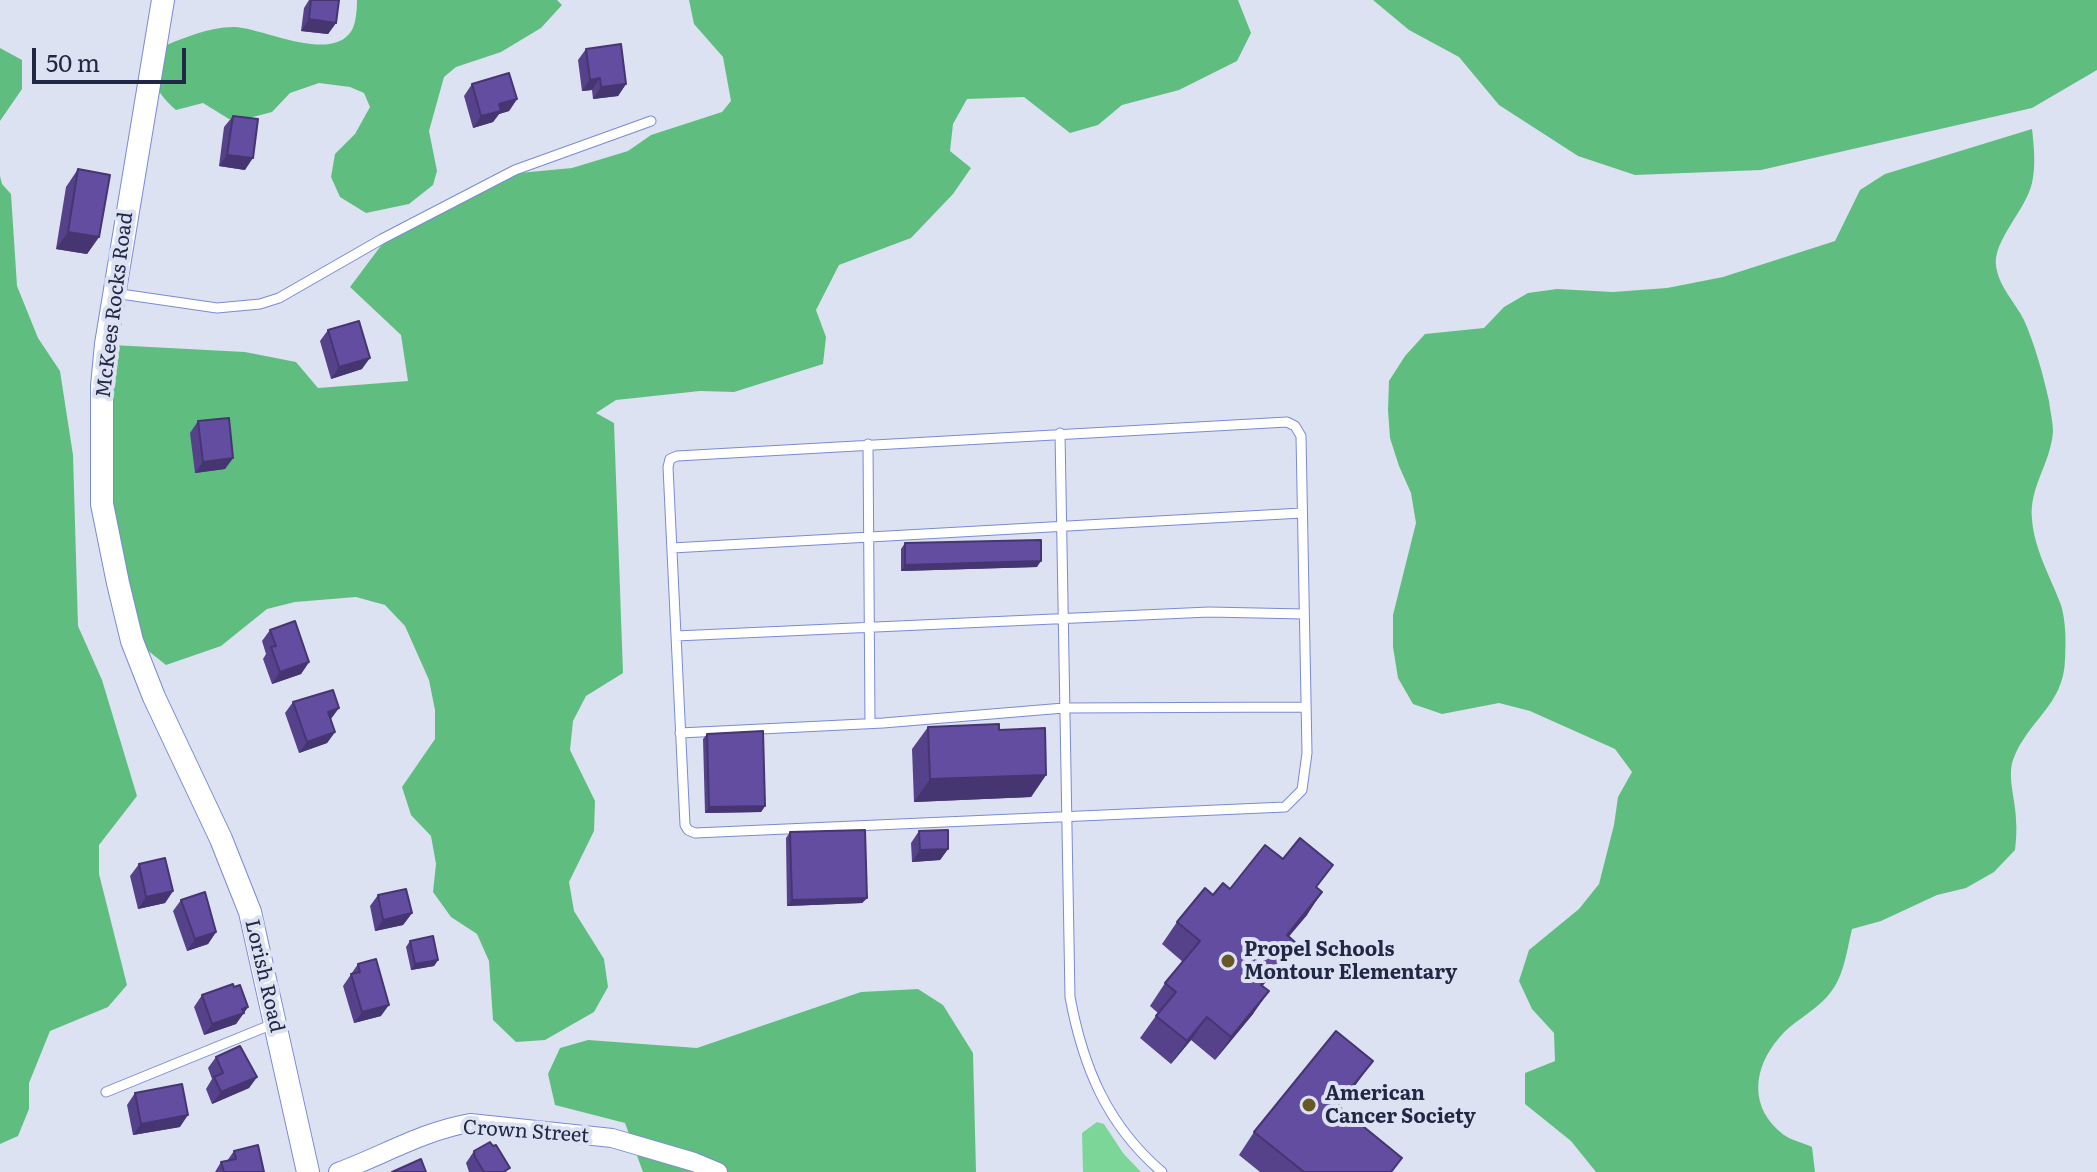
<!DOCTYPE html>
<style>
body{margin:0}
#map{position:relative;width:2097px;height:1172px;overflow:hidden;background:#dde2f2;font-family:Literata,serif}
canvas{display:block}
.scale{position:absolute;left:32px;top:48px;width:154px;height:36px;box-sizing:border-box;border:4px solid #212846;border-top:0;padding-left:10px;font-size:24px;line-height:28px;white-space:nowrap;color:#212846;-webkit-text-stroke:6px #dde2f2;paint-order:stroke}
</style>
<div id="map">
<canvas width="2097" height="1172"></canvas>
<div class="scale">50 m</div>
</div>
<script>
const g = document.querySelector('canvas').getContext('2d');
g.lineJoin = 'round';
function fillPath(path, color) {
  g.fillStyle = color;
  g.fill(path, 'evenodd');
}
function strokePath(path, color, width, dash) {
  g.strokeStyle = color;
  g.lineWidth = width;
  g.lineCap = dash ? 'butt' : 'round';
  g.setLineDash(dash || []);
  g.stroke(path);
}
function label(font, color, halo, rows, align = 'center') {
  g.font = font + ' Literata,serif';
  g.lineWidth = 8;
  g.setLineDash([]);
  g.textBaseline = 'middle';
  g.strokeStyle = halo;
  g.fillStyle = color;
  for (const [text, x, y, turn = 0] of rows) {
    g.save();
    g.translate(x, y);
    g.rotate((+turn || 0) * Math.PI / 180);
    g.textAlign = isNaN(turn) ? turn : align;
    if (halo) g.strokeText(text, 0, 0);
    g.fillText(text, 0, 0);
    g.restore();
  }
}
const green = new Path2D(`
 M1097 1122 1104 1124 1123 1153 1141 1172H1083L1082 1133Z`);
const forest = new Path2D(`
 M357 0H557L562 5 541 28 501 52 456 67 444 77 429 131 437 171 433 185 409 204 366 213 340 197 331 177 335 154 355 134 370 107 364 93 350 87 319 83 290 93 272 112 245 119H229L203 103 176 110C152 89 152 78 157 49 181 39 208 27 234 27 264 28 332 64 352 30 356 23 357 9 357 0Z
 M689 0H1238L1251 33 1237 61 1179 90 1122 105 1098 125 1070 133 1024 97 967 99 953 124 950 151 971 168 953 194 911 238 839 265 816 310 826 337 823 364 734 392 700 391 616 400 596 413 614 423 623 673 586 696 573 721 570 750 595 801 594 831 569 882 574 911 604 959 608 987 594 1012 545 1040 516 1042 493 1020 489 961 477 934 451 917 433 892 436 864 431 836 411 815 402 787 435 739V710L429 680 405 626 385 605 356 597 295 602 267 609 221 646 166 665 137 642 106 504 112 345 245 352 296 362 318 388 408 381 401 335 350 287 383 243 519 173 572 168 628 151 651 135 722 112 731 101 723 57 694 24Z
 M1373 0H2097V70L2032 108 1761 170 1635 175 1578 156 1499 105 1459 57 1409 30Z
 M0 48 22 60V89L0 121Z
 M2032 129C2034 147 2036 165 2032 183 2026 210 1993 240 1996 266 1999 287 2015 302 2024 320 2035 345 2043 374 2049 401 2050 410 2053 422 2053 431 2051 463 2029 487 2032 519 2034 549 2051 578 2061 605 2066 622 2066 642 2065 660 2064 705 2027 721 2013 760 2007 777 2016 802 2016 820 2017 830 2016 840 2015 850L1994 872 1966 888 1937 895 1881 921 1852 929C1846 954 1844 979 1826 998 1812 1013 1792 1022 1779 1038 1753 1068 1748 1108 1784 1135 1791 1140 1804 1143 1812 1147L1815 1172H1596L1571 1141 1525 1104V1073L1555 1061 1554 1033 1532 1009 1519 981 1529 950 1579 909 1599 884 1614 825 1618 797 1632 772 1615 749 1530 711 1499 703 1442 714 1413 704 1398 678 1393 647V615L1416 523 1411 493 1399 466 1390 438 1388 410 1389 381 1405 356 1425 334 1484 328 1504 307 1528 293 1557 289 1613 292 1667 288 1723 277 1835 241 1860 190 1885 174Z
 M0 176 2 184 11 194 17 286 38 338 60 371 73 455 78 626 102 680 137 796 99 845V874L127 985 108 1007 50 1031 29 1083V1109L18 1136 0 1144Z
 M918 989 943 1005 973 1053 976 1172H643L625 1123 555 1105 548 1074 560 1048 588 1040 697 1048 861 992Z`);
const service = new Path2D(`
 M114 293 217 308 260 304 279 298 382 239 515 170 651 121
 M1287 422 1295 426 1301 436 1307 753 1302 790 1285 807 695 833 688 830 685 825 668 467 670 459 677 456Z
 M1060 433 1070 997C1083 1067 1107 1125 1162 1172
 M868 444 870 723
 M672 548 1302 513
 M676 636 1209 612 1304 614
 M680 733 883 723 1064 708 1306 707
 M106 1092 273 1024`);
const minor = new Path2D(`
 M338 1172C382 1156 423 1131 470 1123L612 1138 694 1162 718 1172`);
const tertiary = new Path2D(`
 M163 0 106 344 102 386V504L118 583 132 641 154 697 221 839 250 912 308 1172`);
const wall = new Path2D(`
 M309 0H336V23L328 34 301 31 304 8Z
 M586 49 626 84 618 96 593 99 592 90 582 91 578 60Z
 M472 84 517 99 509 111 499 114 493 122 473 128 464 96Z
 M233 116 245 170 219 166 224 127Z
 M78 169 99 237 87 254 56 249 66 187Z
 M328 330 362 369 331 379 320 341Z
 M198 421 233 458 225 469 195 473 190 433Z
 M905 543 1037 567 901 571V549Z
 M270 630 309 662 301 674 272 684 263 659 266 654 262 641Z
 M293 702 331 719 335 732 327 743 299 753 285 713Z
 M928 727 999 730 1046 775 1031 797 914 802 912 749Z
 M707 734 765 806 761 812 705 813 703 739Z
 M919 831 948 849 940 860 912 862 911 843Z
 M790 832 867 898 862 903 787 906 786 838Z
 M139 864 173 891 165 903 138 909 130 876Z
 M1317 888 1307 915 1288 937 1280 965 1262 986 1253 1014 1215 1060 1191 1040 1171 1064 1140 1038 1158 1013 1150 1006 1165 983 1183 962 1162 944 1177 922 1230 889Z
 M378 895 412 913 403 925 375 931 370 906Z
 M181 900 216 932 208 944 187 951 173 911Z
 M410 941 438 960 434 966 411 970 406 947Z
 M358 964 381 1016 354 1023 343 986Z
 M202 995 248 1007 236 1024 204 1035 194 1007Z
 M216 1057 257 1077 249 1088 212 1104 206 1089 212 1079 208 1068Z
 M1357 1083 1338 1106 1392 1172H1260L1239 1155 1254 1132Z
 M135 1093 180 1127 133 1135 127 1105Z
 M234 1151 264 1172H215L221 1162 227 1161Z
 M474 1151 507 1172H469L466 1163Z`);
const shadedWall = new Path2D(`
 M309 19 336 23 328 34 301 31Z
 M600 78 592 90 582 91 590 80Z
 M626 84 618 96 593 99 601 87Z
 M517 99 509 111 499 114 493 122 473 128 481 116 499 104Z
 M227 155 253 158 245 170 219 166Z
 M68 232 99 237 87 254 56 249Z
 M370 358 362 369 331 379 339 367Z
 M233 458 225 469 195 473 203 462Z
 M1041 561 1037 567 901 571 905 565Z
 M309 662 301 674 272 684 280 672Z
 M339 708 331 719 328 712Z
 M335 732 327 743 299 753 307 742Z
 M1046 775 1031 797 914 802 930 779Z
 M765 806 761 812 705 813 709 807Z
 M948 849 940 860 912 862 920 850Z
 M173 891 165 903 138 909 146 897Z
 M1322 892 1307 915 1271 958 1287 935Z
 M867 898 862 903 787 906 792 900Z
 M412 913 403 925 375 931 383 920Z
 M216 932 208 944 187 951 195 939Z
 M1296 943 1280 965 1245 1007 1261 985Z
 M438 960 434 966 411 970 415 964Z
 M1269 991 1253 1014 1215 1060 1231 1037Z
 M389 1005 381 1016 354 1023 362 1012Z
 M248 1007 236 1024 204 1035 212 1024Z
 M1207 1017 1191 1040 1171 1064 1187 1041Z
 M1373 1061 1357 1083 1321 1127 1337 1105Z
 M257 1077 249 1088 212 1104 221 1092Z
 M188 1115 180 1127 133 1135 141 1124Z`);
const building = new Path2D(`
 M311 0H339L336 23 309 19Z
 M621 44 626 84 601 87 600 78 590 80 586 49Z
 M509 73 517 99 499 104 501 111 481 116 472 84Z
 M233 116 258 119 253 158 227 155Z
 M78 169 110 175 99 237 68 232Z
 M359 321 370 358 339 367 328 330Z
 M229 418 233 458 203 462 198 421Z
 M1041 540V561L905 565V543Z
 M295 621 309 662 280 672 271 647 276 646 270 630Z
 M333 690 339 708 328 712 335 732 307 742 293 702Z
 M999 724V730L1045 728 1046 775 930 779 928 727Z
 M763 731 765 806 709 807 707 734Z
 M865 830 867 898 792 900 790 832Z
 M948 830V849L920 850 919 831Z
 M1300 838 1333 865 1316 887 1322 892 1287 935 1296 943 1261 985 1269 991 1231 1037 1207 1017 1187 1041 1156 1016 1176 992 1165 983 1200 941 1177 922 1205 888 1213 895 1223 883 1230 889 1265 845 1283 859Z
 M165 858 173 891 146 897 139 864Z
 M406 889 412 913 383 920 378 895Z
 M205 892 216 932 195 939 181 900Z
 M433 936 438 960 415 964 410 941Z
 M376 959 389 1005 362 1012 351 974 360 972 358 964Z
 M233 984 234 987 240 985 248 1007 242 1009 244 1013 212 1024 202 995Z
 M1336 1031 1373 1061 1337 1105 1402 1158 1391 1172H1304L1254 1132Z
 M240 1046 257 1077 221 1092 214 1077 223 1073 216 1057Z
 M182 1084 188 1115 141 1124 135 1093Z
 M490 1142 493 1146 496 1145 510 1168 503 1172H484L475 1157 474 1151Z
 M258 1145 264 1172H224L221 1162 236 1159 234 1151Z
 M421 1159 426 1172H392Z`);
const markers = [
 [1228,961,8,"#675825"],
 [1309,1105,8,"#675825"]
];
const streetNames = [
 ["McKees Rocks Road",115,305,-83],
 ["Lorish Road",264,976,77],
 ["Crown Street",526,1132,4]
];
const poiNames = [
 ["Propel Schools",1244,950],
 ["Montour Elementary",1244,973],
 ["American",1325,1094],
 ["Cancer Society",1325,1117]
];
fillPath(green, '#7cd698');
fillPath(forest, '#5fbe7f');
strokePath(service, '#798bd3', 11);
strokePath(minor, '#798bd3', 20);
strokePath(tertiary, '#798bd3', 24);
strokePath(service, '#fff', 9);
strokePath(minor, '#fff', 18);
strokePath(tertiary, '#fff', 22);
fillPath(wall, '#55428a');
fillPath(shadedWall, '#453671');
fillPath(building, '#634da1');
strokePath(building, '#453671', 2);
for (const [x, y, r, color] of markers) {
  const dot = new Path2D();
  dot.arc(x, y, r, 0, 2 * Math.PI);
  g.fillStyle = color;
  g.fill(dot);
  strokePath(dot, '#dde2f2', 3);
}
label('20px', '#212846', '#dde2f2', streetNames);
label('bold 20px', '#212846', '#dde2f2', poiNames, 'left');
</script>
